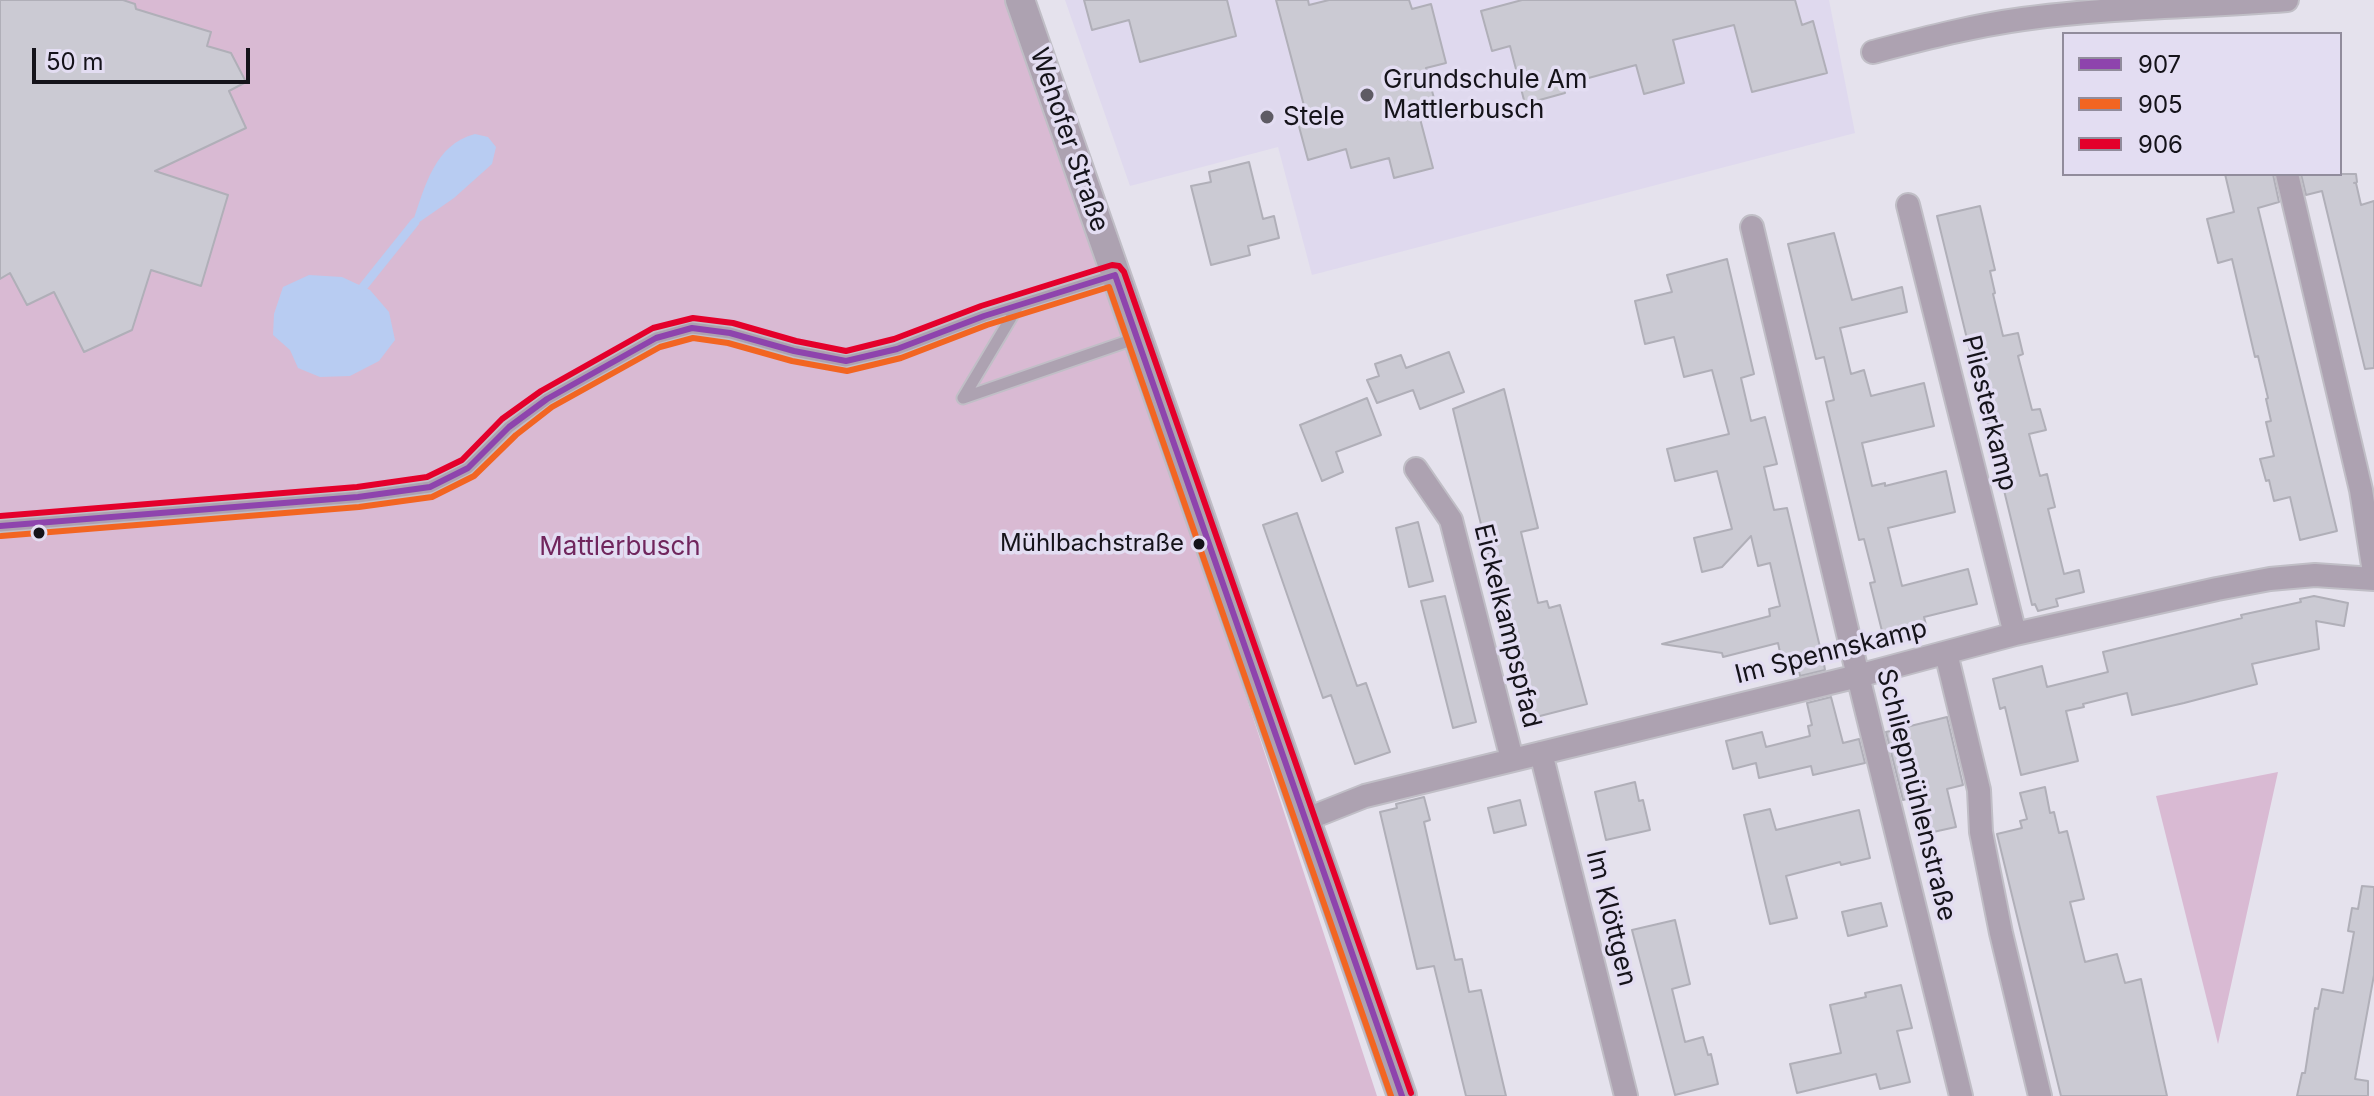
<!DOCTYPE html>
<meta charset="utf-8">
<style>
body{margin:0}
#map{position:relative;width:2374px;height:1096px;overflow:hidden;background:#e5e2ed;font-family:Inter,sans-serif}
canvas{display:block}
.legend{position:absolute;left:2062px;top:32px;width:280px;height:144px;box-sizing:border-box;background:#e3ddf2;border:2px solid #918c9c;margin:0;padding:10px 14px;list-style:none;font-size:24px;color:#15131a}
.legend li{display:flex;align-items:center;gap:16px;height:40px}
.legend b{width:40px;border:2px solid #918c9c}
.scale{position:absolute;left:32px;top:48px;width:218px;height:36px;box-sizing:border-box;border:4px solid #15131a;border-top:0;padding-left:10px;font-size:24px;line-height:28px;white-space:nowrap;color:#15131a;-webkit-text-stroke:6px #e3ddf2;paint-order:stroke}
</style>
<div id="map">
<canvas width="2374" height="1096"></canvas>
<ul class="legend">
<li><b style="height:10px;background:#8e44ad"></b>907</li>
<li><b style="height:10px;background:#f26522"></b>905</li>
<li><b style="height:10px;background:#e4002b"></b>906</li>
</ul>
<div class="scale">50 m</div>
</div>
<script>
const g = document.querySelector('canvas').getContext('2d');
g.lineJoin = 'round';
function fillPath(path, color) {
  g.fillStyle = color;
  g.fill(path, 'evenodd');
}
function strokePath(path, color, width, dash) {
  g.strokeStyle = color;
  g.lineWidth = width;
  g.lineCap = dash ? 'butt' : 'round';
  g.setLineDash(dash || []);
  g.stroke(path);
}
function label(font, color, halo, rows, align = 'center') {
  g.font = font + ' Inter,sans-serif';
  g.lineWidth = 7;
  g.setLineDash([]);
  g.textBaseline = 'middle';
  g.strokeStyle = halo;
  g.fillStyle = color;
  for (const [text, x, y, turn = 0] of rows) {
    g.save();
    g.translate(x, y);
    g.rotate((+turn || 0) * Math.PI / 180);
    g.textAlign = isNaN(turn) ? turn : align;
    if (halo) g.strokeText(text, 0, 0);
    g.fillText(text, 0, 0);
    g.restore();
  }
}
const built = new Path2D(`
 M1065 0H1829L1855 133 1312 275 1278 147 1130 186Z`);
const green = new Path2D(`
 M0 0H1015L1071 162 1377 1096H0Z
 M2278 772 2218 1044 2156 796Z`);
const water = new Path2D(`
 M475 134 488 137 496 147 492 164 454 198 418 223 413 221C425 186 435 144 475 134Z
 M309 275 342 277 370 290 389 312 395 340 379 361 350 376 320 377 298 368 290 350 273 335 274 314 283 287Z`);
const stream = new Path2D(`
 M363 287 415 222`);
const building = new Path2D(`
 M0 0H123L135 4 136 9 211 32 207 46 231 53 246 82 229 91 246 128 155 171 228 195 201 286 151 270 132 330 84 352 54 292 27 305 10 273 0 279Z
 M1084 0H1227L1236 36 1140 62 1129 20 1092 30Z
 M1276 0H1308L1309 5 1329 0H1409L1412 9 1431 4 1446 63 1426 68 1436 106 1418 111 1433 168 1394 178 1389 158 1351 168 1346 149 1308 160 1297 119 1307 117Z
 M1522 0H1795L1802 25 1813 21 1827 73 1752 92 1734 25 1673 40 1684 83 1644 94 1636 65 1563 85 1565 93 1525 104 1510 46 1492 51 1481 11Z
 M1249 162 1263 219 1274 216 1279 238 1248 246 1250 255 1211 265 1191 186 1211 182 1209 172Z
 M2225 174H2273L2279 202 2258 208 2337 531 2300 540 2290 497 2274 501 2269 480 2266 481 2260 459 2274 456 2266 422 2271 421 2266 399 2268 398 2258 356 2255 357 2232 259 2218 263 2207 219 2234 212Z
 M2301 174H2356L2357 182 2354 183H2356L2361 205 2374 201V368L2365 369 2322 191 2306 195Z
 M1980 206 1995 270 1990 271 1995 293 1993 294 2003 336 2018 333 2023 354 2018 356 2032 410 2040 409 2046 430 2029 434 2040 476 2047 474 2055 507 2048 509 2064 574 2079 570 2084 592 2056 599 2058 606 2038 611 2035 604 2032 605 1937 216Z
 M1834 233 1852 300 1902 287 1907 312 1840 328 1851 374 1864 370 1871 396 1924 383 1934 426 1862 443 1872 486 1885 483V486L1946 471 1955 512 1888 528 1902 586 1968 569 1977 604 1924 617 1928 633 1885 643 1870 583 1875 582 1864 539 1859 540 1826 402 1834 400 1824 357 1816 359 1788 244Z
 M1727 259 1754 374 1741 378 1751 421 1765 417 1777 464 1764 467 1774 510 1787 508 1824 664 1825 670 1800 676 1795 653 1781 657 1778 643 1723 657 1722 653 1662 644 1770 616 1769 609 1780 606 1770 563 1758 566 1751 536 1722 567 1702 572 1694 538 1732 529 1717 471 1675 481 1667 449 1729 434 1712 370 1684 377 1674 337 1645 344 1635 301 1672 292 1667 275Z
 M1449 352 1464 392 1420 409 1413 390 1377 403 1367 380 1379 376 1375 364 1401 355 1406 368Z
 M1504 389 1538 528 1521 532 1538 603 1547 601 1549 608 1560 605 1587 704 1536 717 1511 610 1502 611 1453 409Z
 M1367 398 1381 435 1336 452 1343 472 1322 481 1300 425Z
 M1297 513 1357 686 1366 683 1390 752 1355 764 1331 695 1323 698 1263 525Z
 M1418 522 1433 581 1409 587 1396 528Z
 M1445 596 1476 722 1453 728 1421 601Z
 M2314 596 2348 603 2344 626 2316 621 2319 649 2252 664 2257 684 2184 703 2132 715 2127 693 2083 704 2084 707 2066 711 2078 761 2021 775 2005 707 2000 709 1993 679 2042 666 2047 687 2108 672 2103 652 2242 618 2241 615 2301 602 2300 599Z
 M1831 697 1843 743 1859 739 1865 763 1813 775 1811 766 1759 778 1756 763 1733 769 1726 741 1762 732 1766 747 1810 736 1808 726 1812 725 1807 703Z
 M1947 717 1963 785 1947 789 1956 827 1924 834 1915 797 1903 800 1886 732Z
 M1635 782 1639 801 1643 800 1650 830 1606 840 1595 792Z
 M2045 787 2050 813 2054 812 2059 833 2067 831 2084 899 2070 902 2085 962 2117 954 2125 983 2141 979 2167 1096H2061L1997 834 2022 828 2020 821 2027 819 2020 793Z
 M1424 797 1430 820 1424 822 1455 960 1462 959 1469 992 1481 990 1506 1096H1466L1434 966 1417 969 1380 812 1397 808 1396 804Z
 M1520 800 1526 825 1494 833 1488 808Z
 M1770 809 1776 830 1859 810 1870 858 1841 865 1840 862 1786 876 1797 918 1770 924 1744 815Z
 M2362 886 2374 887V975L2355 1079 2368 1081V1096H2297L2302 1073H2305L2315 1008 2318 1009 2322 989 2343 993 2354 932 2348 931 2352 908 2358 909Z
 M1881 903 1887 926 1848 936 1842 912Z
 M1675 920 1690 984 1672 989 1685 1042 1703 1037 1708 1055 1711 1054 1718 1084 1675 1095 1632 930Z
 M1901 985 1912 1028 1897 1031 1910 1082 1880 1089 1876 1074 1797 1093 1790 1064 1841 1053 1830 1005 1866 997 1865 993Z`);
const service = new Path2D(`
 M963 398 1137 338
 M963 398 1018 306
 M0 526 358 497 430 487 468 468 509 427 547 399 656 338 692 328 730 333 794 351 846 361 897 349 984 316 1115 275`);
const minor = new Path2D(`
 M1873 52C1923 39 1972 26 2023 19 2111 7 2199 7 2287 0
 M2287 174 2361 490 2374 572
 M1908 205 2015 634
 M1752 227 1858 676 1961 1096
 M1416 469 1451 520 1512 759
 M1946 653 1979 790 1981 832 2001 933 2040 1096
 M1541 753 1626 1096
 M1307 819 1365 796 1858 676 2015 634 2217 589 2270 579 2315 575 2374 579`);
const tertiary = new Path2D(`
 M1020 0 1402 1096`);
const bus1 = new Path2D(`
 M1115 275 1402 1096
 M0 526 358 497 430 487 468 468 509 427 547 399 656 338 692 328 730 333 794 351 846 361 897 349 984 316 1115 275`);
const bus2 = new Path2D(`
 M1 536 359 507 432 497 474 476 516 435 552 407 660 347 693 338 728 343 792 361 847 371 901 358 987 325 1109 287 1391 1096`);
const bus3 = new Path2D(`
 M0 516 357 487 427 477 462 460 502 419 541 391 653 328 693 318 733 323 796 341 846 351 894 339 981 306 1112 265 1119 266 1124 272 1411 1093`);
const markers = [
 [1367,95,8,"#5e5b64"],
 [1267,117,8,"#5e5b64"],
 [39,533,7,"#15131a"],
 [1199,544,7,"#15131a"]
];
const busNames = [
 ["Mühlbachstraße",1184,544]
];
const poiNames = [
 ["Grundschule Am",1383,80],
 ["Mattlerbusch",1383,110],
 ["Stele",1283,117]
];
const streetNames = [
 ["Wehofer Straße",1069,140,71],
 ["Pliesterkamp",1989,413,76],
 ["Eickelkampspfad",1507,626,76],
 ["Im Spennskamp",1831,652,-14],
 ["Schliepmühlenstraße",1916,795,76],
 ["Im Klöttgen",1611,918,76]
];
const parkNames = [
 ["Mattlerbusch",620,547]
];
fillPath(built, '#dfd9ee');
fillPath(green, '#d9bad3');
fillPath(water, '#b8ccf2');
strokePath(stream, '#b8ccf2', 9);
fillPath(building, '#cbcad3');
strokePath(building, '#b0afb8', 2);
strokePath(service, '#c0bec6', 15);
strokePath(minor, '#c0bec6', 26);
strokePath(tertiary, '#c0bec6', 32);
strokePath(service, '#ada2b1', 11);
strokePath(minor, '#ada2b1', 22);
strokePath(tertiary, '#ada2b1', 28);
strokePath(bus1, '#8e44ad', 6);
strokePath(bus2, '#f26522', 6);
strokePath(bus3, '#e4002b', 6);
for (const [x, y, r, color] of markers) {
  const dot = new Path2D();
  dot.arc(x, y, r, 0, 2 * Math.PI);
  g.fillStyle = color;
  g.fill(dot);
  strokePath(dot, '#e3ddf2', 3);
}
label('24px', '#15131a', '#e3ddf2', busNames, 'right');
label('26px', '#15131a', '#e3ddf2', poiNames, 'left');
label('26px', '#15131a', '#e3ddf2', streetNames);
label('26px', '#70255d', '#e3ddf2', parkNames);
</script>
